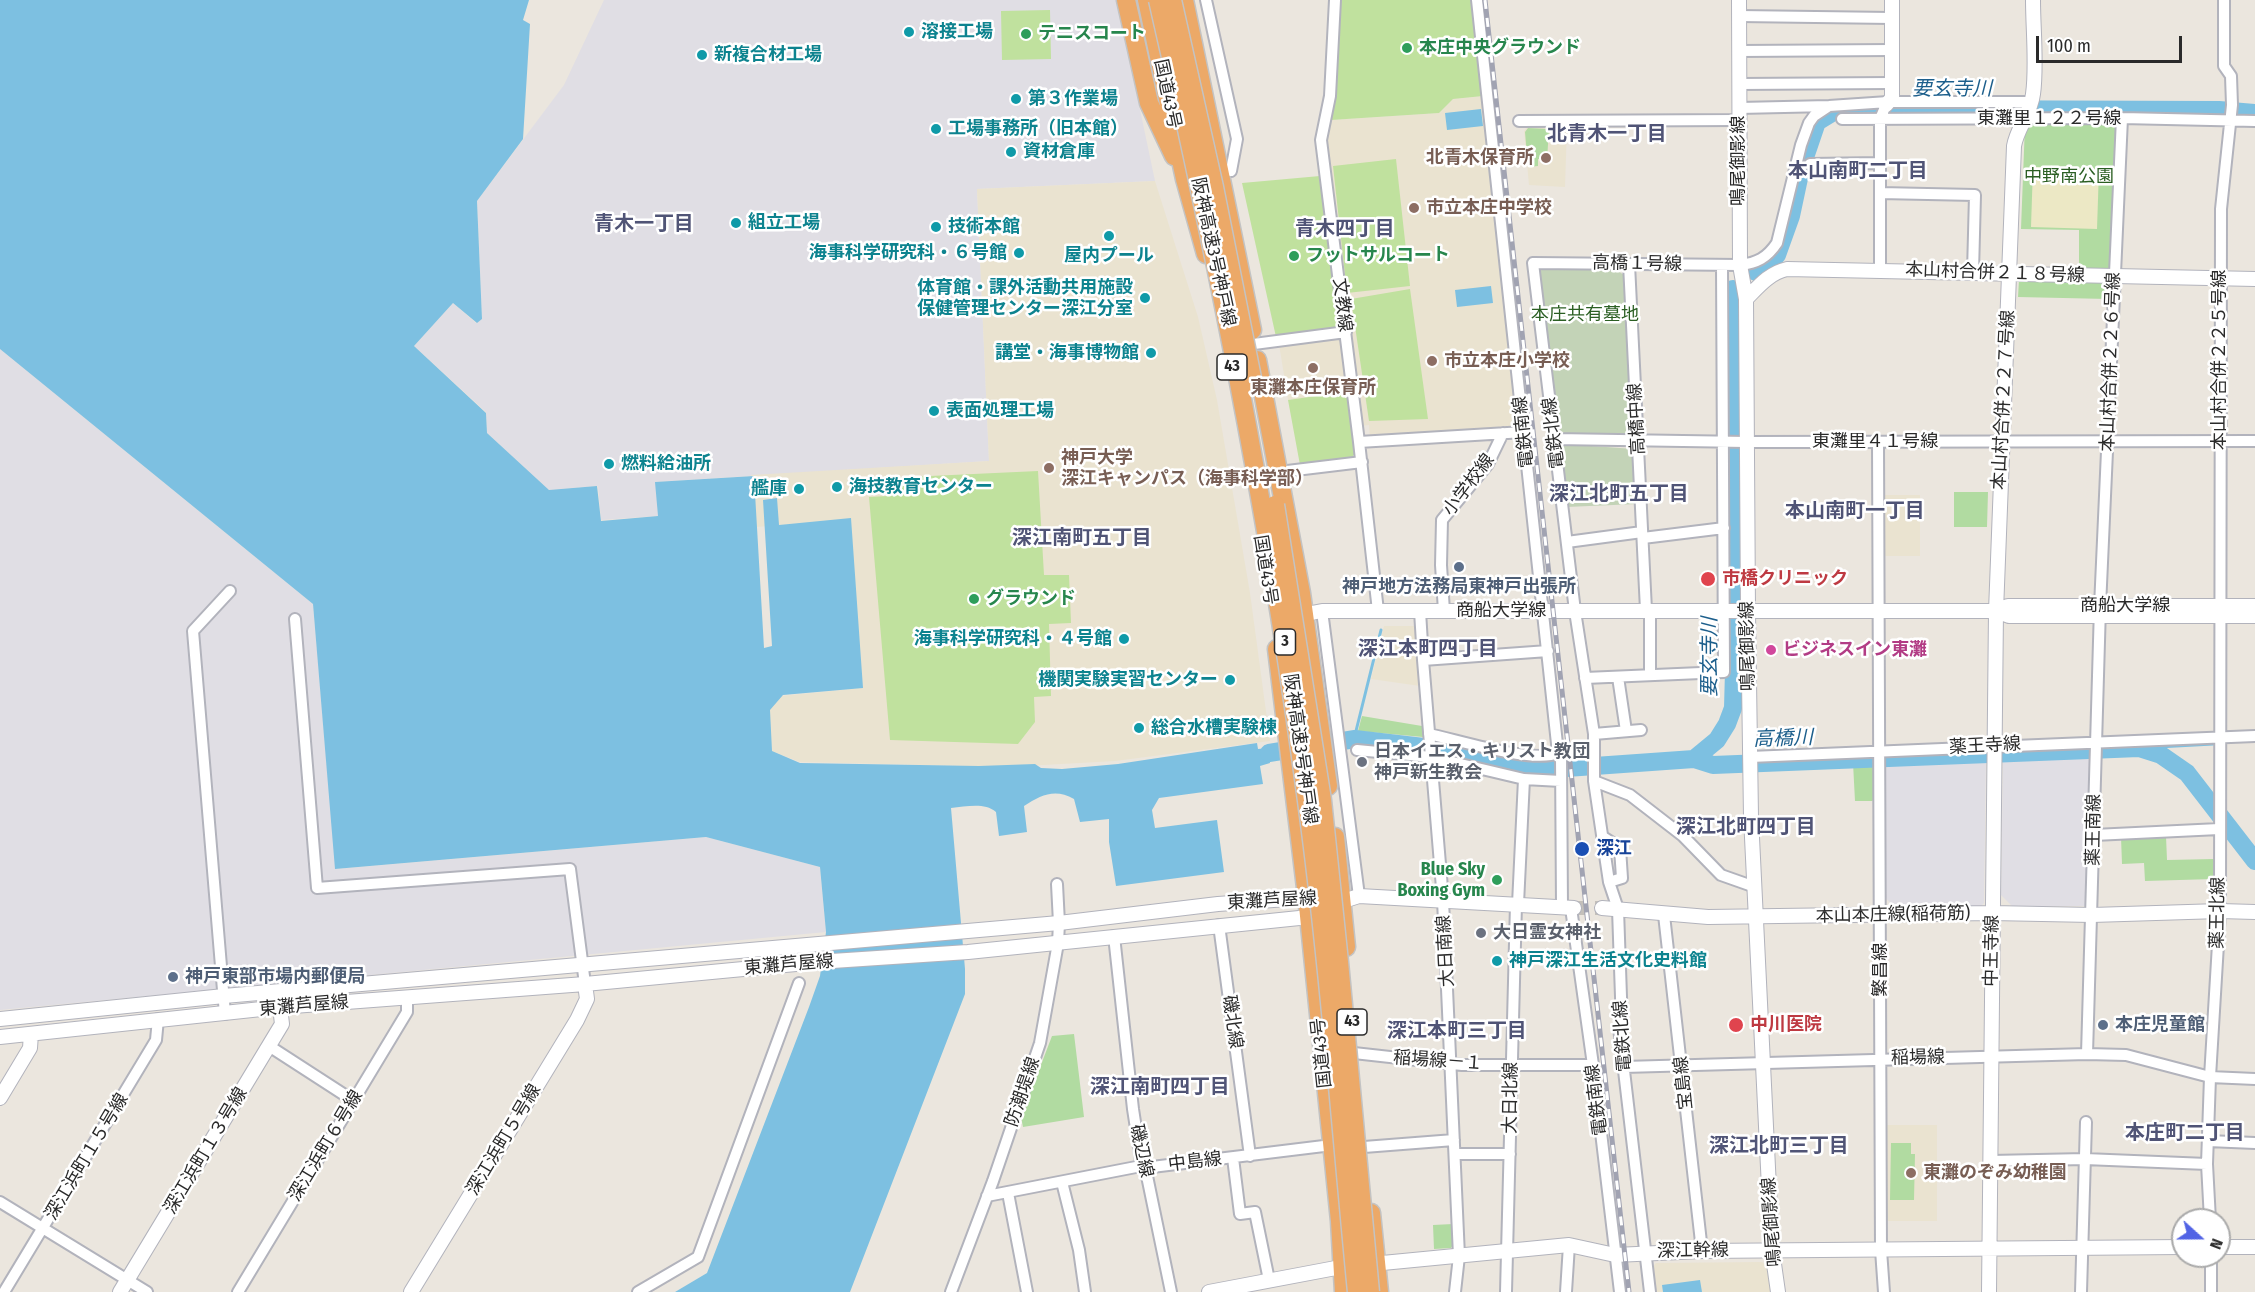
<!DOCTYPE html>
<meta charset="utf-8">
<style>
body{margin:0}
#map{position:relative;width:2255px;height:1292px;overflow:hidden;background:#ebe6de;font-family:"Fira Sans Condensed",sans-serif}
canvas{display:block}
.north{position:absolute;left:2171px;top:1208px;width:60px;height:60px;box-sizing:border-box;background:#fff;border:2px solid #aaa;border-radius:50%;rotate:111deg;font-size:16px;font-weight:700;line-height:24px;text-align:center;color:#2a2a2a}
.north::after{content:'';display:block;margin:auto;width:21px;height:27px;background:#5163e5;clip-path:polygon(50% 0,100% 100%,50% 72%,0 100%)}
.scale{position:absolute;left:2036px;top:36px;width:146px;height:27px;box-sizing:border-box;border:3px solid #2a2a2a;border-top:0;padding-left:8px;font-size:18px;line-height:21px;white-space:nowrap;color:#2a2a2a;-webkit-text-stroke:4px #fff;paint-order:stroke}
</style>
<div id="map">
<canvas width="2255" height="1292"></canvas>
<div class="north">N</div>
<div class="scale">100 m</div>
</div>
<script>
const g = document.querySelector('canvas').getContext('2d');
g.lineJoin = 'round';
function fillPath(path, color) {
  g.fillStyle = color;
  g.fill(path, 'evenodd');
}
function strokePath(path, color, width, dash) {
  g.strokeStyle = color;
  g.lineWidth = width;
  g.lineCap = dash ? 'butt' : 'round';
  g.setLineDash(dash || []);
  g.stroke(path);
}
function label(font, color, halo, rows, align = 'center') {
  g.font = font + ' "Fira Sans Condensed","Noto Sans JP",sans-serif';
  g.lineWidth = 5;
  g.setLineDash([]);
  g.textBaseline = 'middle';
  g.strokeStyle = halo;
  g.fillStyle = color;
  for (const [text, x, y, turn = 0] of rows) {
    g.save();
    g.translate(x, y);
    g.rotate((+turn || 0) * Math.PI / 180);
    g.textAlign = isNaN(turn) ? turn : align;
    if (halo) g.strokeText(text, 0, 0);
    g.fillText(text, 0, 0);
    g.restore();
  }
}
const industrial = new Path2D(`
 M604 0H1117L1155 181 977 189 989 461 656 482 658 516 601 520 598 486 549 490 487 433 486 412 414 346 453 303 476 323 482 319 477 201 564 85Z
 M0 349 313 604 336 869 706 837 820 867 826 932 0 1010Z
 M2090 753 2087 902 2084 906H2012L2001 895 2003 759 2004 756Z
 M1986 758 1984 903 1980 907H1894L1884 896V764L1887 761Z`);
const education = new Path2D(`
 M1483 96 1520 429 1370 438 1369 425 1361 426 1326 141 1331 120 1439 113 1453 99Z
 M1527 127H1567L1565 187 1529 185 1524 131Z
 M1155 181 1198 317 1217 400 1250 593 1270 741 1115 761 1008 767 800 762 771 751 768 711 781 696 861 688 850 520 756 527 751 475 989 461 977 189Z
 M1340 337 1347 392 1288 400 1279 344Z
 M1883 495H1920V556H1883Z
 M1384 626H1415L1420 686 1371 679Z
 M1884 1125H1937V1221H1884Z
 M1762 1262 1767 1266 1771 1292H1653L1651 1269 1656 1263Z`);
const green = new Path2D(`
 M2117 123 2110 270 2079 269V230L2021 229 2025 124Z
 M1528 128 1549 129 1547 160 1538 159V166L1528 167 1525 132Z
 M2019 280 2109 282 2108 299 2018 297Z
 M1954 492H1988L1987 527H1954Z
 M1362 716 1422 726 1423 737 1358 731Z
 M1872 762 1875 765V799L1872 801H1855L1853 763Z
 M2166 836 2167 860 2214 859V879L2145 881 2144 863 2122 864 2121 837Z
 M1074 1034 1084 1117 1023 1127 1021 1117 1052 1036Z
 M1891 1143H1911V1154H1915L1914 1200H1890Z
 M1453 1224 1454 1243 1451 1248 1434 1249 1433 1225Z`);
const sand = new Path2D(`
 M2033 167 2099 169 2097 229 2031 227Z`);
const cemetery = new Path2D(`
 M1538 268 1615 269 1624 275 1634 431 1631 437 1562 434 1556 432Z
 M1564 444 1634 449 1637 504 1566 507 1559 451Z`);
const pitch = new Path2D(`
 M1340 0H1473L1483 96 1453 99 1439 113 1331 120 1335 96Z
 M1050 10 1051 59 1002 60 1001 11Z
 M1396 159 1410 286 1347 293 1333 166Z
 M1320 176 1339 330 1276 337 1242 183Z
 M1410 289 1428 419 1369 421 1351 299Z
 M1344 392 1345 398H1348L1355 452 1352 459 1300 465 1288 400Z
 M1038 471 1044 575H1069L1071 623 1049 624 1051 696 1034 697 1035 722 1018 744 890 740 869 497 888 496 887 478Z`);
const water = new Path2D(`
 M0 0H529L523 20 530 24 523 139 477 201 482 319 477 323 453 303 414 346 486 413 487 433 549 490 597 486 601 521 658 516 655 482 754 476 764 648 772 646 763 500 777 498 779 525 851 518 863 688 783 695 770 710 772 751 800 763 979 766 1035 764 1041 768 1062 769 1118 764 1257 743 1258 749 1268 748 1270 763 1260 766 1263 784 1159 798 1152 810 1155 828 1217 820 1224 872 1116 886 1109 842V819L1080 822 1074 799C1055 788 1041 795 1024 806L1027 832 999 836 996 812C984 802 966 807 951 808L965 969V994L850 1292H675L707 1273 809 1007 820 976 826 932 820 867 706 837 335 869 313 604 0 349Z
 M1481 109 1483 126 1447 130 1445 113Z
 M1491 286 1493 303 1457 307 1455 290Z
 M1700 1280 1702 1292H1663L1662 1285Z`);
const stream = new Path2D(`
 M1354 739 1381 630
 M2139 748 2213 744`);
const river = new Path2D(`
 M1756 272 1777 255 1791 216 1801 169 1817 122 1835 111 1895 109 2219 110 2255 113
 M1269 753 1355 739 1458 751 1538 770 1694 759 1713 765 2139 748 2161 755 2187 773 2255 861
 M1694 759 1717 740 1727 724 1733 708 1735 634 1732 311 1733 289`);
const secondaryTunnel = new Path2D(`
 M1574 908H1602`);
const street = new Path2D(`
 M1206 0 1237 139 1231 171
 M1335 0 1330 96 1321 140 1359 442 1378 611
 M1477 0 1558 753 1561 757 1562 907
 M1739 16 1892 18
 M1739 51 1892 50
 M1739 84 1892 83
 M1739 108 1829 106 1888 102H2031
 M1842 119 2122 118 2255 121
 M1519 121 1739 120
 M1810 164 1880 163
 M1880 193 1975 195 1973 272
 M1629 264 1646 610
 M1880 270V119L1886 105
 M1254 344 1346 332
 M1555 439 1747 442 2255 441
 M1359 442 1524 432
 M1878 442 1881 1250 1884 1292
 M1279 472 1362 462
 M1643 538 1724 528
 M1567 542 1642 532
 M1322 611 1359 896
 M1420 611 1423 660 1443 900 1459 1256 1455 1292
 M1444 611 1441 565 1442 520 1488 464 1503 433
 M295 619 317 888 570 869 585 984
 M1423 660 1548 651
 M1650 675V610
 M1618 677 1626 731
 M1585 678 1724 672 1722 265
 M1429 734C1458 740 1533 764 1558 753
 M1594 734 1641 730
 M1357 750 1431 757 1524 779 1561 781
 M1750 757 2255 736
 M1594 781 1630 795 1683 836 1721 875 1755 887
 M2094 835 2219 829
 M1603 837 1620 848 1622 878 1609 882
 M1518 904 1524 779
 M1571 908 1593 1065 1620 1292
 M1664 915 1702 1251
 M1219 925 1250 1156
 M1114 936 1133 1109 1141 1161 1147 1176 1171 1292
 M225 1014 193 631 230 591
 M269 1046 354 1101
 M1354 1053 1462 1065H1593
 M2087 1054 2100 607 2122 118
 M1624 1067 2087 1054 2126 1055 2210 1077 2255 1079
 M2208 1141 2255 1143
 M1364 1147 1454 1140
 M1455 1154H1510
 M1233 1158 1240 1214 1255 1212 1269 1280
 M1991 1161 2085 1159 2207 1164
 M1062 1182 1079 1250 1085 1292
 M1008 1193 1027 1292
 M987 1196 1136 1167H1152L1332 1145
 M0 1202 147 1292
 M2210 1220 2207 1164 2210 1077 2220 911 2221 209 2232 105 2231 76 2224 66V0
 M2211 1256V1292
 M4 1292 156 1040 158 1019
 M238 1292 407 1012V998
 M638 1292 698 1257 799 983
 M951 1292 993 1181 1040 1043 1058 943 1059 923 1057 884
 M1506 1292 1516 904
 M1566 1292 1569 1245
 M1650 1292 1619 1028 1622 1026 1618 909 1609 882 1594 781V734L1575 611 1533 263 1740 265C1757 263 1767 258 1777 243L1801 145 1809 123 1814 116 1829 106
 M2081 1292 2086 1122`);
const secondary = new Path2D(`
 M1739 0 1740 265 1746 299 1748 612 1751 817 1772 1250 1778 1292
 M1886 105 1892 98V0
 M1746 299C1758 287 1769 273 1787 269L2255 279
 M2120 606H2255
 M1996 611 2008 606H2083
 M1296 616 1322 611C1546 610 1771 612 1996 611L2009 616H2255
 M1334 904 1359 896 1574 908
 M1602 908 1708 917 1992 913 2092 915 2220 911 2255 912
 M0 1019 224 996 1059 923 1218 904 1315 897
 M0 1037 280 1007 585 984 817 962 968 952 1309 917 1317 913
 M0 1098 30 1048 31 1034
 M2219 1247H2255
 M120 1292 282 1024 280 1007
 M411 1292 577 1020 587 999 585 984
 M1209 1292 1341 1267 1569 1245 1615 1255 1702 1251 2183 1247
 M1989 1292 1996 611 2014 146C2017 128 2031 113 2033 94 2037 66 2033 29 2033 0`);
const highway = new Path2D(`
 M1126 0 1149 103 1174 156
 M1147 0 1185 179 1206 254
 M1184 0 1252 330
 M1257 360 1301 593 1328 786
 M1277 649 1307 896 1340 1221 1344 1292
 M1335 837 1346 947
 M1371 1213 1379 1292`);
const rail = new Path2D(`
 M1485 0 1629 1292`);
const highwayBridge = new Path2D(`
 M1158 0C1219 265 1272 532 1307 801 1329 964 1341 1128 1357 1292
 M1172 0 1214 187 1253 383
 M1275 505 1322 800 1339 962 1370 1292`);
const markers = [
 [909,32,6,"#0f9aa8"],
 [1026,34,6,"#2e9e5b"],
 [1407,48,6,"#2e9e5b"],
 [702,55,6,"#0f9aa8"],
 [1016,99,6,"#0f9aa8"],
 [936,129,6,"#0f9aa8"],
 [1011,152,6,"#0f9aa8"],
 [1546,158,6,"#8d6e63"],
 [1414,208,6,"#8d6e63"],
 [736,223,6,"#0f9aa8"],
 [936,227,6,"#0f9aa8"],
 [1109,236,6,"#0f9aa8"],
 [1019,253,6,"#0f9aa8"],
 [1294,256,6,"#2e9e5b"],
 [1145,298,6,"#0f9aa8"],
 [1151,353,6,"#0f9aa8"],
 [1432,361,6,"#8d6e63"],
 [1313,368,6,"#8d6e63"],
 [934,411,6,"#0f9aa8"],
 [609,464,6,"#0f9aa8"],
 [1049,468,6,"#8d6e63"],
 [837,487,6,"#0f9aa8"],
 [799,489,6,"#0f9aa8"],
 [1459,567,6,"#5c6f8a"],
 [1708,579,8,"#e0444e"],
 [974,599,6,"#2e9e5b"],
 [1124,639,6,"#0f9aa8"],
 [1771,650,6,"#d1479c"],
 [1230,680,6,"#0f9aa8"],
 [1139,728,6,"#0f9aa8"],
 [1362,762,6,"#6b7280"],
 [1582,849,8,"#1a4fb4"],
 [1497,880,6,"#2e9e5b"],
 [1481,933,6,"#6b7280"],
 [1497,961,6,"#0f9aa8"],
 [173,977,6,"#5c6f8a"],
 [1736,1025,8,"#e0444e"],
 [2103,1025,6,"#5c6f8a"],
 [1911,1173,6,"#8d6e63"]
];
const shields = [
 [1232,367,30],
 [1285,642,21],
 [1352,1022,30]
];
const shieldNames = [
 ["43",1232,367],
 ["3",1285,642],
 ["43",1352,1022]
];
const cultureNames = [
 ["溶接工場",921,32],
 ["新複合材工場",714,55],
 ["第３作業場",1028,99],
 ["工場事務所（旧本館）",948,129],
 ["資材倉庫",1023,152],
 ["組立工場",748,223],
 ["技術本館",948,227],
 ["海事科学研究科・６号館",1007,253,"right"],
 ["屋内プール",1109,256,"center"],
 ["体育館・課外活動共用施設",1133,288,"right"],
 ["保健管理センター深江分室",1133,309,"right"],
 ["講堂・海事博物館",1139,353,"right"],
 ["表面処理工場",946,411],
 ["燃料給油所",621,464],
 ["海技教育センター",849,487],
 ["艦庫",787,489,"right"],
 ["海事科学研究科・４号館",1112,639,"right"],
 ["機関実験実習センター",1218,680,"right"],
 ["総合水槽実験棟",1151,728],
 ["神戸深江生活文化史料館",1509,961]
];
const leisureNames = [
 ["テニスコート",1038,34],
 ["本庄中央グラウンド",1419,48],
 ["フットサルコート",1306,256],
 ["グラウンド",986,599],
 ["Blue Sky",1485,870,"right"],
 ["Boxing Gym",1485,891,"right"]
];
const streetNames = [
 ["国道43号",1167,94,78],
 ["東灘里１２２号線",2049,119],
 ["鳴尾御影線",1739,161,-90],
 ["阪神高速3号神戸線",1213,252,78],
 ["高橋１号線",1637,264,1],
 ["本山村合併２１８号線",1995,273,2],
 ["文教線",1342,305,83],
 ["本山村合併２２５号線",2220,360,-90],
 ["本山村合併２２６号線",2111,362,-88],
 ["本山村合併２２７号線",2004,400,-87],
 ["高橋中線",1637,419,-93],
 ["電鉄南線",1524,432,-96],
 ["電鉄北線",1554,433,-97],
 ["東灘里４１号線",1875,442],
 ["小学校線",1469,485,-53],
 ["国道43号",1265,570,81],
 ["商船大学線",2125,606],
 ["商船大学線",1501,611],
 ["鳴尾御影線",1748,646,-91],
 ["薬王寺線",1985,746,-3],
 ["阪神高速3号神戸線",1300,749,82],
 ["薬王南線",2094,830,-89],
 ["東灘芦屋線",1272,901,-3],
 ["薬王北線",2218,913,-89],
 ["本山本庄線(稲荷筋)",1893,915,-1],
 ["大日南線",1446,951,-93],
 ["中王寺線",1992,951,-89],
 ["東灘芦屋線",789,965,-5],
 ["繁昌線",1881,970,-90],
 ["東灘芦屋線",304,1006,-5],
 ["磯北線",1232,1022,82],
 ["電鉄北線",1623,1036,-94],
 ["国道43号",1322,1053,-96],
 ["稲場線",1918,1058,-1],
 ["稲場線－１",1438,1061,4],
 ["宝島線",1684,1083,-96],
 ["防潮堤線",1023,1092,-71],
 ["大日北線",1511,1098,-89],
 ["電鉄南線",1597,1100,-97],
 ["深江浜町５号線",504,1140,-59],
 ["深江浜町６号線",326,1146,-59],
 ["深江浜町１３号線",206,1151,-59],
 ["磯辺線",1141,1151,78],
 ["深江浜町１５号線",87,1157,-59],
 ["中島線",1195,1162,-7],
 ["鳴尾御影線",1772,1222,-94],
 ["深江幹線",1693,1251,-1]
];
const educationNames = [
 ["北青木保育所",1534,158,"right"],
 ["市立本庄中学校",1426,208],
 ["市立本庄小学校",1444,361],
 ["東灘本庄保育所",1313,388,"center"],
 ["神戸大学",1061,458],
 ["深江キャンパス（海事科学部）",1061,479],
 ["東灘のぞみ幼稚園",1923,1173]
];
const parkNames = [
 ["中野南公園",2069,177],
 ["本庄共有墓地",1585,315]
];
const healthNames = [
 ["市橋クリニック",1722,579],
 ["中川医院",1750,1025]
];
const serviceNames = [
 ["神戸地方法務局東神戸出張所",1459,587,"center"],
 ["神戸東部市場内郵便局",185,977],
 ["本庄児童館",2115,1025]
];
const hotelNames = [
 ["ビジネスイン東灘",1783,650]
];
const worshipNames = [
 ["日本イエス・キリスト教団",1374,752],
 ["神戸新生教会",1374,773],
 ["大日霊女神社",1493,933]
];
const transitNames = [
 ["深江",1596,849]
];
const waterNames = [
 ["要玄寺川",1952,89],
 ["要玄寺川",1710,657,-90],
 ["高橋川",1783,739,-2]
];
const neighbourhoodNames = [
 ["北青木一丁目",1607,134],
 ["本山南町二丁目",1858,171],
 ["青木一丁目",644,224],
 ["青木四丁目",1345,229],
 ["深江北町五丁目",1619,494],
 ["本山南町一丁目",1855,511],
 ["深江南町五丁目",1082,538],
 ["深江本町四丁目",1428,649],
 ["深江北町四丁目",1746,827],
 ["深江本町三丁目",1457,1031],
 ["深江南町四丁目",1160,1087],
 ["本庄町二丁目",2185,1133],
 ["深江北町三丁目",1779,1146]
];
fillPath(industrial, '#e0dee4');
fillPath(education, '#eae3d0');
fillPath(green, '#b1dba1');
fillPath(sand, '#ece8c5');
fillPath(cemetery, '#c3d3b7');
fillPath(pitch, '#c0e19e');
fillPath(water, '#7dc0e1');
strokePath(stream, '#7dc0e1', 3);
strokePath(river, '#7dc0e1', 18);
strokePath(secondaryTunnel, '#c4c0ba', 14, [14, 7]);
strokePath(street, '#b2b3bc', 14);
strokePath(secondary, '#b2b3bc', 16);
strokePath(highway, '#c3c3c3', 21);
strokePath(street, '#fff', 10);
strokePath(secondary, '#fff', 14);
strokePath(highway, '#eca968', 18);
strokePath(rail, '#a1a3b2', 5);
strokePath(rail, '#fff', 3, [9]);
strokePath(highwayBridge, '#c3c3c3', 21, []);
strokePath(highwayBridge, '#eca968', 18);
for (const [x, y, r, color] of markers) {
  const dot = new Path2D();
  dot.arc(x, y, r, 0, 2 * Math.PI);
  g.fillStyle = color;
  g.fill(dot);
  strokePath(dot, '#fff', 2);
}
for (const [x, y, w] of shields) {
  const box = new Path2D();
  box.roundRect(x - w / 2, y - 13, w, 26, 4.5);
  g.fillStyle = '#fff';
  g.fill(box);
  strokePath(box, '#2a2a2a', 1.5);
}
label('bold 16px', '#2a2a2a', null, shieldNames);
label('bold 18px', '#0d838f', '#fff', cultureNames, 'left');
label('bold 18px', '#27864d', '#fff', leisureNames, 'left');
label('18px', '#2a2a2a', '#fff', streetNames);
label('bold 18px', '#785e54', '#fff', educationNames, 'left');
label('18px', '#2b5f23', '#fff', parkNames);
label('bold 18px', '#be3a42', '#fff', healthNames, 'left');
label('bold 18px', '#4e5e75', '#fff', serviceNames, 'left');
label('bold 18px', '#b23c85', '#fff', hotelNames, 'left');
label('bold 18px', '#5b616d', '#fff', worshipNames, 'left');
label('bold 18px', '#164399', '#fff', transitNames, 'left');
label('italic 20px', '#1d5f8c', '#fff', waterNames);
label('bold 20px', '#505476', '#fff', neighbourhoodNames);
</script>
